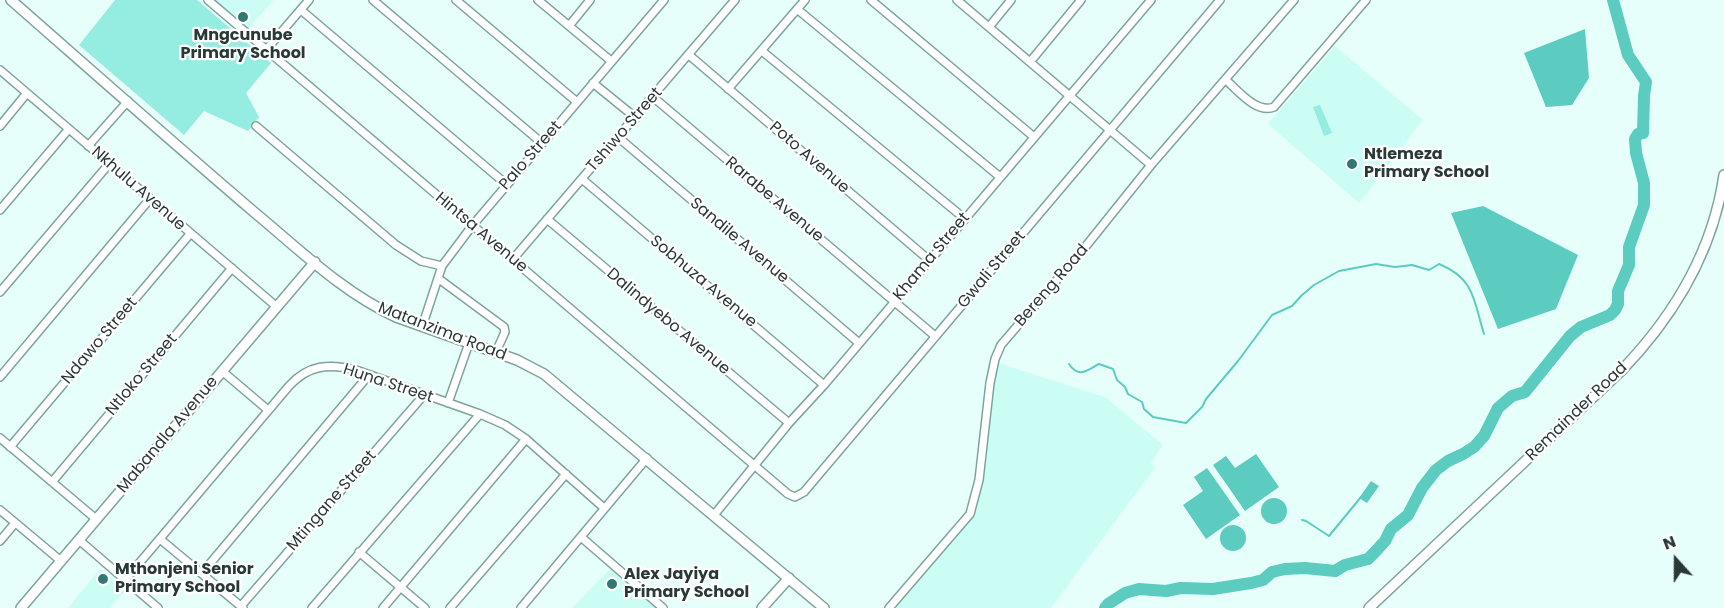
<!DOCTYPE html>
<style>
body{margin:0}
#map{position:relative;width:1724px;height:608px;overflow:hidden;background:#e7fffb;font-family:Poppins,sans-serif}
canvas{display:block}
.north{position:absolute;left:1646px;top:530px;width:60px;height:60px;-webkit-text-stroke:4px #fff;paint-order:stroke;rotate:339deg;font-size:16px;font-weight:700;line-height:24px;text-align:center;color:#293936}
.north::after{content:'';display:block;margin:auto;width:21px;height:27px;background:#293936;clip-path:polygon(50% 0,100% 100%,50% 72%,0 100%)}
</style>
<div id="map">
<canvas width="1724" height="608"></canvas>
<div class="north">N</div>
</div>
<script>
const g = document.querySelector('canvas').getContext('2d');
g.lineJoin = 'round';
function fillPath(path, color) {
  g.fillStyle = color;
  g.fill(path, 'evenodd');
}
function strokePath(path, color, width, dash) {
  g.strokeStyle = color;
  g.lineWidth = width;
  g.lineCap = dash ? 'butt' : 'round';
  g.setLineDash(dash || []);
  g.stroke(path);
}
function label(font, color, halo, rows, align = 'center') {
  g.font = font + ' Poppins,sans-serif';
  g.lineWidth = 4.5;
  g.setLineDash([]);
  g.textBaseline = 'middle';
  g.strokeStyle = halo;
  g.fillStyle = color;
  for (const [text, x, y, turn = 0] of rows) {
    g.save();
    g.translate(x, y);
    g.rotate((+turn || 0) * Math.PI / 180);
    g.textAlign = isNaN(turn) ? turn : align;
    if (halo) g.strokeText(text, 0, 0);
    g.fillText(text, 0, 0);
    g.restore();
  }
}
const built = new Path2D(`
 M208 0H274L245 32Z
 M1335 46 1423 120 1359 203 1268 124Z
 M998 363 1105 397 1163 445 1151 463 1155 468 1051 608H892L973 514 981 483 993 380Z
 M100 569 127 589 111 606 112 608H68Z
 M610 569 648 599 658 608H572Z`);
const green = new Path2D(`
 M115 0H197L271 63 246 93 259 117 248 131 204 111 184 135 79 45Z
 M1320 105 1332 133 1324 136 1313 107Z`);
const water = new Path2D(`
 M1585 29 1589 78 1572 105 1546 107 1524 53Z
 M1483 206 1578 255 1556 309 1498 329 1451 213Z
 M1256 454 1279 487 1245 511 1213 465 1226 456 1235 468Z
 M1207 468 1240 515 1206 539 1183 505 1203 491 1194 477Z
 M1371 481 1379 486 1367 503 1359 498Z
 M1261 511a13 13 0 1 1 26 0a13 13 0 1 1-26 0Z
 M1220 538a13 13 0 1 1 26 0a13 13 0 1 1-26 0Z`);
const stream = new Path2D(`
 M1069 364C1079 379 1087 370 1099 364L1113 369 1117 380 1125 387 1128 394 1142 402 1144 409 1153 417 1186 423 1202 407 1206 399 1238 361 1272 315 1292 306 1302 295 1314 285 1339 271 1376 264 1395 267 1412 265 1429 270 1439 264C1475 278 1474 302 1484 334
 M1302 520 1306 521 1329 536 1361 497`);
const river = new Path2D(`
 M1105 608 1108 604 1125 593 1139 589 1166 591 1181 588 1213 589 1251 583 1263 580 1272 572 1285 569 1305 568 1335 571 1345 565 1368 559 1374 553 1385 541 1391 529 1408 515 1422 488 1436 470 1448 461 1463 454 1474 447 1484 436 1498 408 1512 396 1525 392 1570 336 1581 327 1610 315 1615 310 1618 304V291L1629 265V247L1644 205V183L1636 153 1635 139 1638 134 1643 133 1644 96 1646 82 1628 55 1613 0`);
const street = new Path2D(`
 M208 0 788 494 795 497 804 492 1220 0
 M373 0 542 143
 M456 0 577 102
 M538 0 611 61
 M871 0 1034 137
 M957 0 1151 165
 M797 9 1000 177
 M301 10 506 184
 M569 26 590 0
 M989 27 1011 0
 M266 50 309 0
 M762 51 965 219
 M689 55 929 260
 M1030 62 1081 0
 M0 70 277 307
 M1226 80C1238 91 1257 114 1274 107L1366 0
 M593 83 636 118
 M728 89 805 0
 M653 97 935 336
 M0 126 27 93
 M256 126 396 245 421 261 442 266
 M619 138 859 343
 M88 146 128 101
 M582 179 824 385
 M0 210 68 130
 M547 219 789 423
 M513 259 735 0
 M439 279 504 327 505 332 496 352
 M0 292 109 164
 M422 327 442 266 472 226 664 0
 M222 371 268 410
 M0 377 149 200
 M448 403 469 343
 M0 438 96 519
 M10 447 190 234
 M52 482 232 268
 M0 510 61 561
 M714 515 789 423 824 385 1151 0
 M581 537 663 608
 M160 539 243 608
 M79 540 158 608
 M0 541 15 523
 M359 552 425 608
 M202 573 368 376
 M125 580 289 386C308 365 329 363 356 370L480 414 505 425 526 439 604 508
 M241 606 423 396
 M312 608 480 414
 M383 608 526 439
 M450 608 566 474
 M521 608 647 458
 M889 608 970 514 979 480 990 383 995 359 1001 345 1086 246 1151 165 1294 0`);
const secondary = new Path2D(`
 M11 0C92 71 172 142 254 212 300 250 342 292 396 317L517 360 544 374 824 608
 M21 608 315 262
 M762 608 789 578
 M1369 608 1621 371C1674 316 1713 251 1724 175`);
const markers = [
 [243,17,6,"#317870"],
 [1352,164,6,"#317870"],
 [103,579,6,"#317870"],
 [612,584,6,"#317870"]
];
const poiNames = [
 ["Mngcunube",243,36,"center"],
 ["Primary School",243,54,"center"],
 ["Ntlemeza",1364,155],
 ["Primary School",1364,173],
 ["Mthonjeni Senior",115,570],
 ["Primary School",115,588],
 ["Alex Jayiya",624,575],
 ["Primary School",624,593]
];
const streetNames = [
 ["Tshiwo Street",625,130,-49],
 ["Palo Street",531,156,-49],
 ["Poto Avenue",809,158,41],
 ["Nkhulu Avenue",138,189,41],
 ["Rarabe Avenue",774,200,40],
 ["Hintsa Avenue",481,233,40],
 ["Sandile Avenue",739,241,40],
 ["Khama Street",932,257,-50],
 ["Gwali Street",992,270,-50],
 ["Sobhuza Avenue",703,282,40],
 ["Bereng Road",1052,286,-49],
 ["Dalindyebo Avenue",668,322,40],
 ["Matanzima Road",442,332,21],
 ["Ndawo Street",100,341,-50],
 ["Ntloko Street",142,375,-50],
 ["Huna Street",388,384,18],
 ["Remainder Road",1577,412,-44],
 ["Mabandla Avenue",168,435,-50],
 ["Mtingane Street",332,501,-49]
];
fillPath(built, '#cbfdf5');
fillPath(green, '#95ece0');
fillPath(water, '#5bccbf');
strokePath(stream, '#5bccbf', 2);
strokePath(river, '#5bccbf', 12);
strokePath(street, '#7ea39d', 10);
strokePath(secondary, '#7ea39d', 12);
strokePath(street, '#fff', 7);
strokePath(secondary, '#fff', 9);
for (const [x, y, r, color] of markers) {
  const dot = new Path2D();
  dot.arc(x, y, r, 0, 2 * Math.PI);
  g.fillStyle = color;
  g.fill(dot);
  strokePath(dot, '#fff', 2);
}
label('bold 16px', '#293936', '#fff', poiNames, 'left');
label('16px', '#293936', '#fff', streetNames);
</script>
